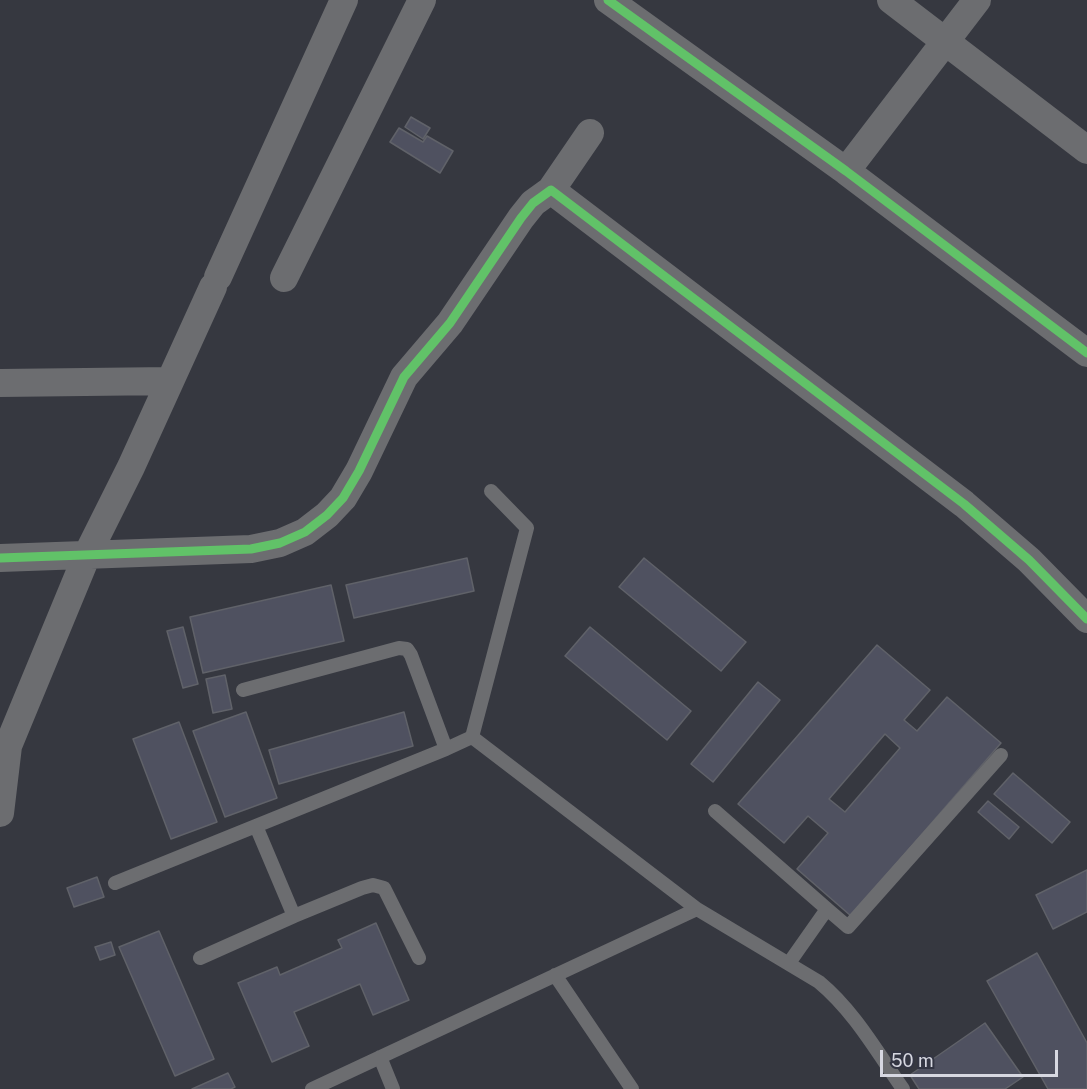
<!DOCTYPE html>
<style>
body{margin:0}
#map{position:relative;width:1087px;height:1089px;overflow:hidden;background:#363840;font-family:"Public Sans",sans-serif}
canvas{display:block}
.scale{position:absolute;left:880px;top:1050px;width:178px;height:27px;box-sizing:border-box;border:3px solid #d7d8e1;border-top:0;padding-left:8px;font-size:18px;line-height:21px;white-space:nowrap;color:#d7d8e1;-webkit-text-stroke:4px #333543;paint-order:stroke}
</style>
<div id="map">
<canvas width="1087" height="1089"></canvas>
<div class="scale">50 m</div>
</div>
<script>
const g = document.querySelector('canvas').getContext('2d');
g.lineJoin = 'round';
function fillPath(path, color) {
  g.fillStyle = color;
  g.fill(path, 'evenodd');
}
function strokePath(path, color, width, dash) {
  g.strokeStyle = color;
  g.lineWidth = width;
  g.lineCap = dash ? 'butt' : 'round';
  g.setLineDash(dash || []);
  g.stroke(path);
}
const building = new Path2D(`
 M411 117 430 128 423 139 405 127Z
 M399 128 423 142 427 136 453 151 440 173 390 142Z
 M467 558 474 591 354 618 346 585Z
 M644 558 746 642 721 671 619 587Z
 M331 585 344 641 203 673 190 617Z
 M183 627 198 684 183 688 167 631Z
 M590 627 691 711 667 740 565 656Z
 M877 645 930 690 904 720 917 731 947 697 1001 743 851 916 797 869 828 833 808 816 784 843 738 804ZM885 734 900 748 845 812 829 799Z
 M225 675 232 709 213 713 206 679Z
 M758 682 780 700 713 782 691 764Z
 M246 712 277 798 225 817 193 731Z
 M404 712 413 746 279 784 269 750Z
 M179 722 217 822 171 839 133 739Z
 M1013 773 1070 822 1052 843 994 794Z
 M988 801 1019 827 1009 839 978 812Z
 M1087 870V912L1053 929 1036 895Z
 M97 877 104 897 74 907 67 888Z
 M376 923 409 1000 373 1015 360 984 294 1012 309 1046 272 1062 238 983 277 967 280 975 342 948 338 940Z
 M159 931 214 1059 175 1076 119 947Z
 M111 942 115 955 100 960 95 947Z
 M1037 953 1087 1043V1089H1048L987 981Z
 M985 1023 1023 1077 1005 1089H919L910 1075Z
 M228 1073 235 1087 231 1089H192Z`);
const lane = new Path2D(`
 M491 491 527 528 472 737 697 909 819 982C854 1011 877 1052 903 1089
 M243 690 399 648 407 649 411 655 446 749
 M715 811 827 909
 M256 826 294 916
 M115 883 446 749 472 737
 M200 958 294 916 362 888 373 885 384 888 419 958
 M789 963 827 909 848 927 1001 755
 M555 975 632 1089
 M380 1057 393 1089
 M312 1089 697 909`);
const street = new Path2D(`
 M608 0 846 171 1087 353
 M891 0 1087 150
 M846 171 977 0
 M551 190 590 133
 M218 277 344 0
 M284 278 422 0
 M0 383 170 381
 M0 558 251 549 280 543 305 532 327 515 343 498 359 471 404 377 450 323 521 218 533 203 551 190 964 504 1029 560 1087 619
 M0 813 8 746 87 555 131 467 213 287`);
const cycleway = new Path2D(`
 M608 0 846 171 1087 353
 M0 558 251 549 280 543 305 532 327 515 343 498 359 471 404 377 450 323 521 218 533 203 551 190 964 504 1029 560 1087 619`);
fillPath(building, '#4f5160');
strokePath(building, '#606269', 1.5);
strokePath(lane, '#6c6d70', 14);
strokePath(street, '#6c6d70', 28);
strokePath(cycleway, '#61c268', 9);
</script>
